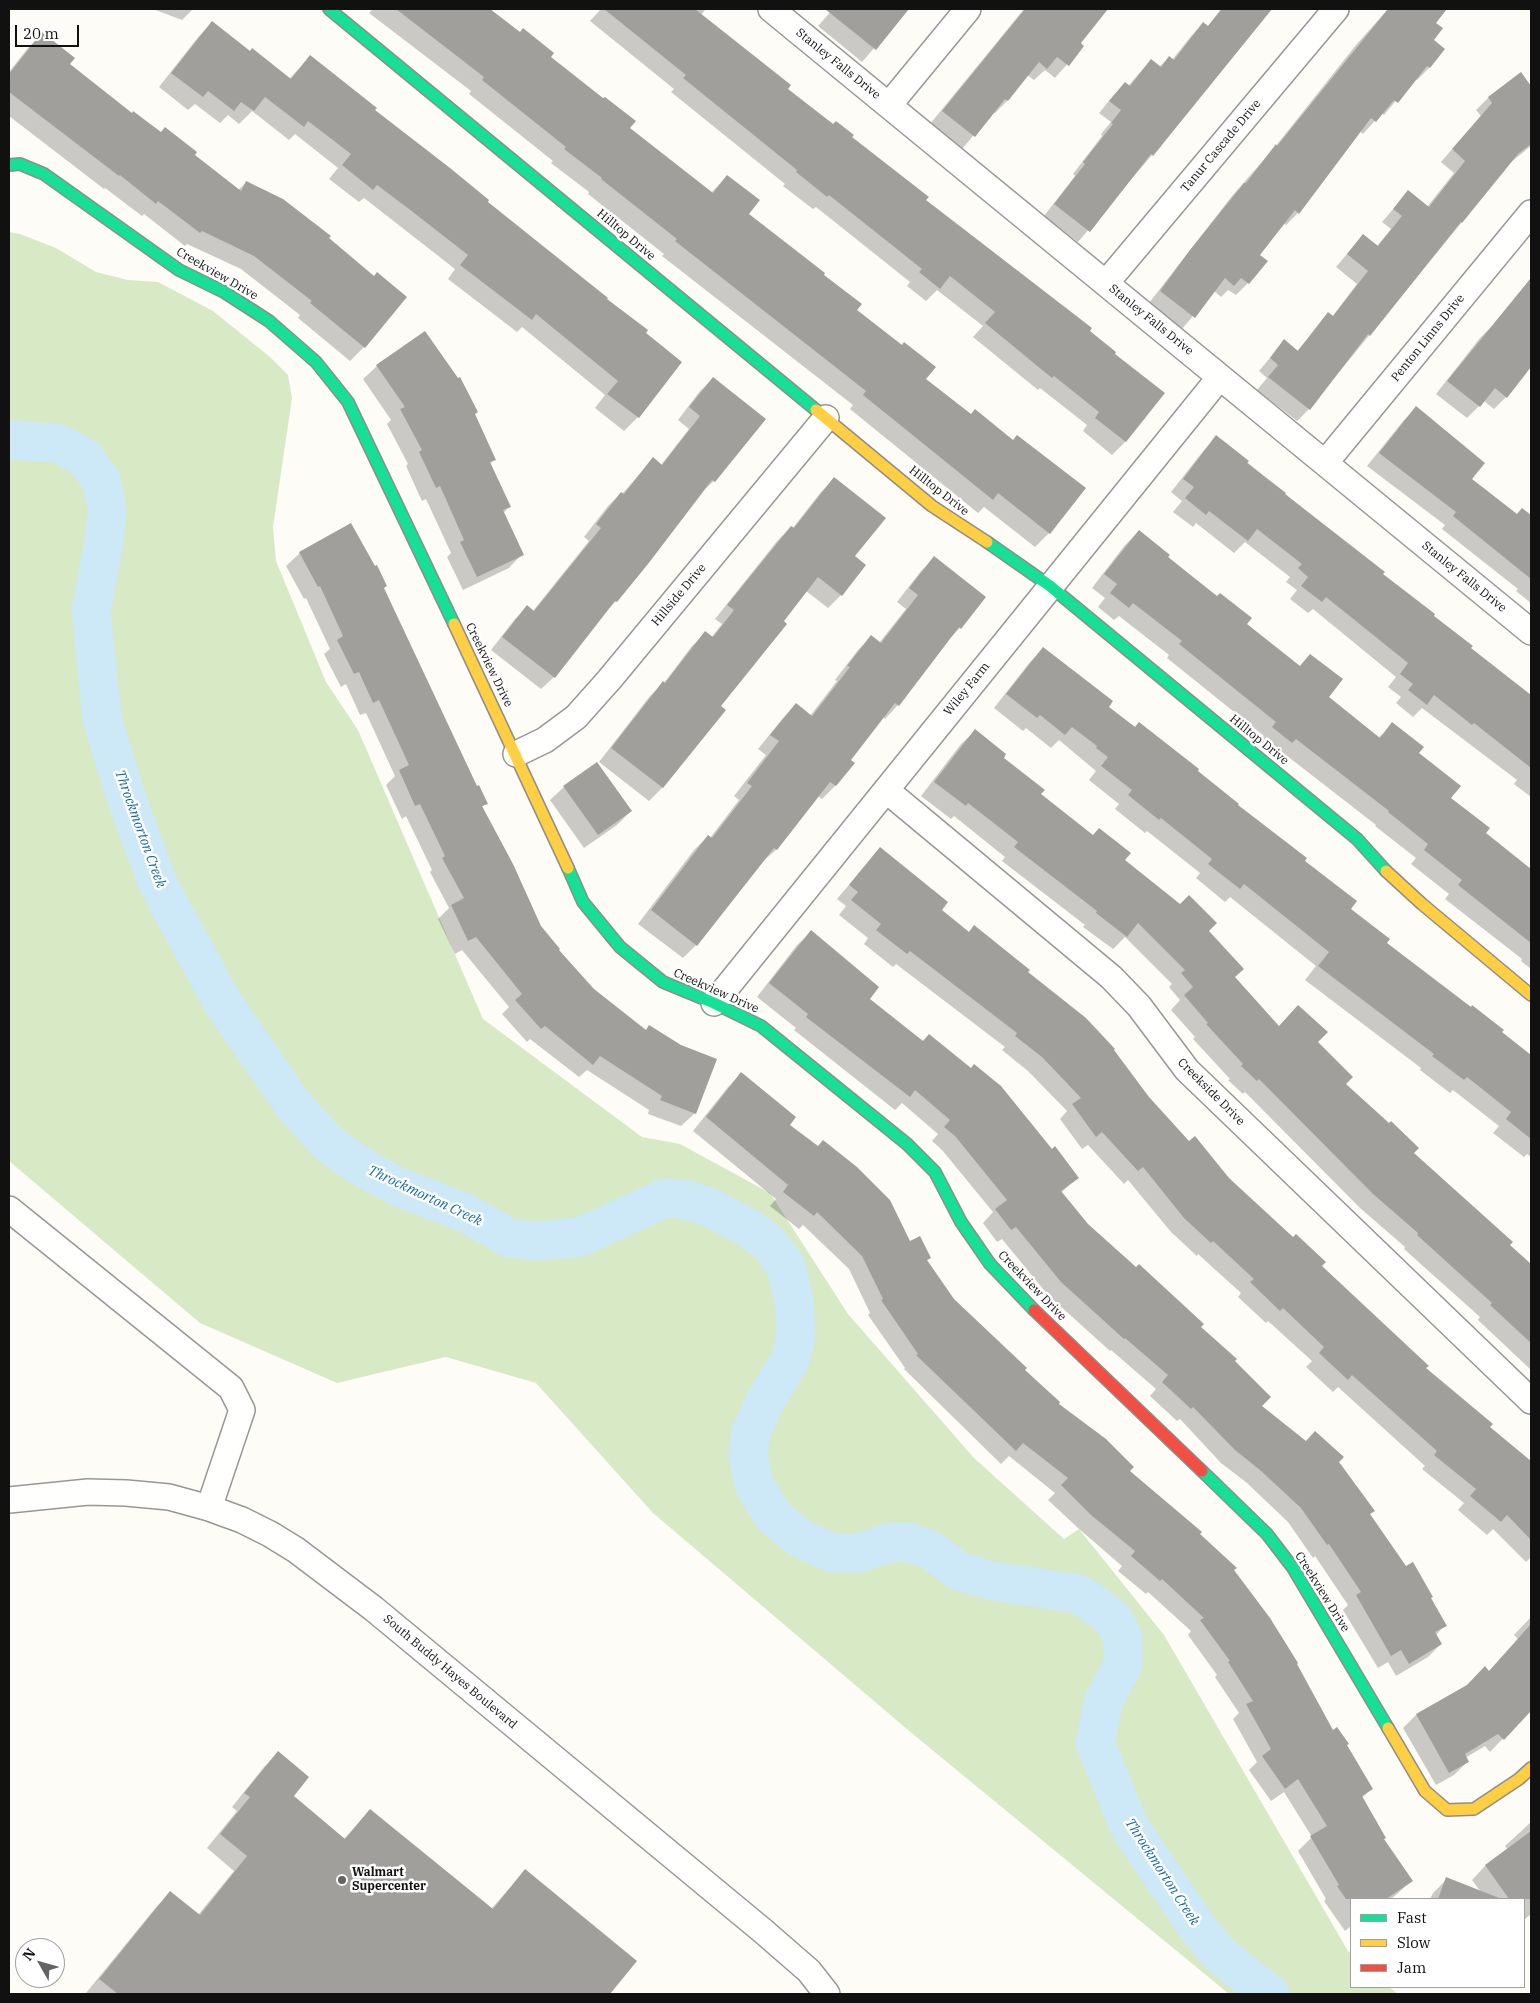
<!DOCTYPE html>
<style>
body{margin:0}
#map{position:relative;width:1540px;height:2003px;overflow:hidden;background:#fdfcf7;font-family:"IBM Plex Serif",serif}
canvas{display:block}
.frame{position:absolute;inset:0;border:10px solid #111;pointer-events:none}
.legend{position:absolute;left:1350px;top:1898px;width:175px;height:90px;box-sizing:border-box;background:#fff;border:1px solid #a0a0a0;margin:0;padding:6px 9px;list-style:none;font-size:15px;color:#111}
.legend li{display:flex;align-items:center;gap:10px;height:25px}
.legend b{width:25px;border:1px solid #a0a0a0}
.north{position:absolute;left:15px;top:1938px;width:50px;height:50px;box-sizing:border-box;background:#fff;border:1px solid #a0a0a0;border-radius:50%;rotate:308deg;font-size:14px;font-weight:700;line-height:20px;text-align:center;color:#111}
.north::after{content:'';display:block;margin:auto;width:18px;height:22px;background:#646362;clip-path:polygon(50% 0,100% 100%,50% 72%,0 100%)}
.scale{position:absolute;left:15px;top:25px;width:64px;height:22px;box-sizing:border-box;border:2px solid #111;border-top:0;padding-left:6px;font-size:15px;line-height:18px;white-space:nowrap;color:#111;-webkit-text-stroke:4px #fff;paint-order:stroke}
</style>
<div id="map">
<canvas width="1540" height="2003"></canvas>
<div class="frame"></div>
<ul class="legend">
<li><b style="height:6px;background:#16e098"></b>Fast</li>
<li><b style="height:6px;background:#ffcf43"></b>Slow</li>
<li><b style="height:6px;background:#f24e42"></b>Jam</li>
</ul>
<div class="north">N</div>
<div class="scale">20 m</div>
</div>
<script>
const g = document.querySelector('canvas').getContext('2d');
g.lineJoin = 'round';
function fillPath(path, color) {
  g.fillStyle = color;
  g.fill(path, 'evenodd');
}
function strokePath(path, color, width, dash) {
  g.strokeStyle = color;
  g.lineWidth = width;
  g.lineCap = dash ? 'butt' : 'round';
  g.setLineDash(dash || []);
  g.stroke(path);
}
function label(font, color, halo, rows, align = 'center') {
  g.font = font + ' "IBM Plex Serif",serif';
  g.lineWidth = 5;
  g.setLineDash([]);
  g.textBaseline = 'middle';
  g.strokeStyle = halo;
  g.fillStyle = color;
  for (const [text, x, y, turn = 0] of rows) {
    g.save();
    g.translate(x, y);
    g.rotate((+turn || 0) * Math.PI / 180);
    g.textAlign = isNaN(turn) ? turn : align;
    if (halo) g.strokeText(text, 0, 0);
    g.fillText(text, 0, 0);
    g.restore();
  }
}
const forest = new Path2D(`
 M9 232 20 234 56 248 96 272 128 280 158 282 213 311 270 357 288 375 292 398 273 527 276 561 326 682 358 730 483 1019 642 1137 680 1144 770 1193 848 1314 974 1458 1064 1539 1079 1529 1164 1635 1348 1951 1351 1954V1987H1389L1398 1994H1229L908 1730 653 1513 536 1383 446 1357 337 1383 200 1323 9 1161Z`);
const shadow = new Path2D(`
 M153 9H193L182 20Z
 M373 9H489L549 58 628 129 711 193 727 176 747 214 822 275 925 379 970 415 1084 488 1049 533 1035 547 984 507 978 513 850 409 853 405 662 256 664 254 588 194 589 192 551 163 553 161 469 94 471 91 369 13Z
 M601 9H703L705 10 701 15 787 89 850 137 925 200 1163 394 1125 442 1112 455 1083 431 1087 425 1040 388 1038 390 973 337 983 326 937 290 926 301 907 286 910 282 816 207 813 209 783 186 785 184 671 92 674 89 590 21Z
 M833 9H908L862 62 818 26Z
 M1024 9H1107L1079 44 1083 46 1055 78 1045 70 1034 80 1027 75 1007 101 995 113 993 112 962 149 930 124Z
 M1221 9H1272L1152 155 1078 242 1044 216 1075 176 1073 174 1102 136 1101 134 1111 122 1099 113 1114 95 1125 83 1128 86 1151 60 1159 67 1169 58 1172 60 1192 35 1203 24 1207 27Z
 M1388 9H1446L1434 23 1432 40 1444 49 1429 68 1417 80 1415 78 1384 115 1382 113 1363 134 1360 131 1298 213 1286 225 1283 223 1258 255 1266 261 1248 283 1236 295 1228 290 1221 297 1214 291 1182 329 1149 303 1232 196 1275 147 1356 45Z
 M212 23 250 52 289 79 310 57 681 362 638 417 624 431 595 408 605 395 522 327 517 332 448 279 455 269 364 198 359 202 329 179 338 168 295 134 289 140 252 111 239 124 228 115 220 123 195 104 188 110 159 87 199 36Z
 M42 34 68 64 132 114 193 155 238 190 246 183 327 238 374 277 405 298 364 347 350 361 298 318 300 315 241 269 187 244 185 246 144 214 142 216 105 188 104 189 9 116V72L28 48Z
 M1520 73 1531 88V146L1511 162 1309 409 1297 421 1257 390 1267 378 1259 371 1284 341 1297 351 1328 314 1332 317 1357 284 1336 267 1363 235 1377 246 1391 229 1382 222 1408 192 1427 207 1454 173 1441 162 1481 116 1476 110 1488 98Z
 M1531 278V365L1506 397 1494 409 1484 401 1467 418 1436 394 1480 338 1492 326Z
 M377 366 474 415 494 460 490 464 509 507 503 513 522 554 509 568 463 590 447 557 451 553 426 499 422 501 406 466 408 464 387 424 391 420 363 379Z
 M713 379 764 419 714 481 700 493 616 601 603 614 554 677 541 689 491 650 515 619 527 607 533 611 589 541 584 537 608 506 621 493 622 494 653 459 661 465 689 429 678 420 700 391Z
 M1416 408 1470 479 1516 515 1522 509 1531 517V603L1516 591 1518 589 1442 529 1445 525 1367 466 1404 420Z
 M1217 437 1470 648 1531 696V797L1514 784 1517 780 1422 708 1413 717 1396 703 1401 697 1388 687 1396 677 1313 609 1308 613 1290 599 1297 590 1286 582 1290 577 1245 542 1234 553 1196 523 1193 527 1173 512 1182 501 1171 492 1204 450Z
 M834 479 854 556 865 565 841 595 828 608 806 591 720 706 724 710 662 788 649 801 599 762 650 696 664 683 692 646 706 633 711 638 722 624 715 619 778 540 791 527 792 529 821 492Z
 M1139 531 1245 625 1299 667 1310 655 1327 698 1378 738 1393 724 1418 753 1449 798 1484 834 1530 870 1531 869V969L1521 961 1522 959 1445 899 1449 894 1411 864 1416 858 1375 826 1376 825 1282 752 1278 756 1259 742 1264 736 1167 658 1169 655 1119 616 1114 620 1098 607 1105 598 1092 588 1125 545Z
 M300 553 383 588 477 788 486 803 481 808 540 926 557 950 695 1113 681 1126 648 1114 649 1110 587 1070 579 1077 530 1039 527 1042 502 1014 509 1007 462 950 455 954 438 919 449 908 430 872 432 870 406 816 402 819 386 785 395 776 366 713 360 715 346 684 341 687 324 654 330 649 306 598 304 599 286 566Z
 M935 558 960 628 947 641 898 705 885 719 883 717 849 760 853 763 835 786 822 799 818 796 776 850 762 862 696 945 683 958 638 924 694 850 708 836 710 838 739 800 734 796 766 755 758 749 783 718 796 704 810 716 837 681 835 680 858 650 871 637 879 643 906 609 897 602 921 571Z
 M1043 649 1107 707 1196 771 1303 861 1349 909 1386 943 1531 1057V1157L1527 1154 1524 1157 1493 1133 1499 1126 1453 1090 1450 1093 1420 1070 1421 1068 1305 980 1316 966 1230 897 1225 902 1196 878 1200 873 1147 831 1145 833 1115 809 1119 804 1089 780 1096 771 1059 740 1051 748 1026 728 1023 731 994 708 1030 662Z
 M975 731 1040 794 1123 860 1208 931 1234 978 1279 1027 1317 1042 1344 1084 1412 1153 1531 1266V1370L1478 1320 1480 1317 1404 1249 1405 1247 1360 1208 1245 1092 1243 1094 1228 1080 1230 1079 1193 1039 1195 1037 1171 1010 1180 1000 1169 987 1172 984 1125 937 1113 949 1083 927 1085 925 1002 861 1005 857 954 816 951 819 921 796 961 744Z
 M564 787 631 811 617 825 584 848 550 800Z
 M880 848 940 911 968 933 974 926 1112 1050 1148 1098 1189 1143 1320 1266 1425 1368 1488 1427 1531 1463V1557L1526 1562 1493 1529 1487 1535 1458 1510 1464 1503 1422 1469 1425 1466 1338 1387 1333 1392 1306 1367 1312 1361 1268 1321 1266 1323 1238 1297 1241 1293 1198 1254 1197 1256 1171 1232 1128 1180 1124 1184 1088 1145 1082 1149 1060 1119 1067 1111 1028 1071 1002 1050 1005 1047 896 964 893 967 864 944 868 938 839 915 846 906 837 899Z
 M811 932 868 1000 1051 1151 1077 1177 1061 1193 1087 1225 1200 1327 1234 1361 1260 1406 1305 1443 1338 1462 1369 1515 1405 1568 1430 1598 1445 1625 1436 1635 1441 1644 1428 1657 1396 1676 1388 1662 1378 1668 1343 1610 1348 1605 1315 1556 1313 1558 1288 1522 1247 1483 1221 1463 1180 1419 1177 1421 1150 1396 1156 1389 1111 1350 1110 1351 1048 1295 1002 1239 997 1242 983 1223 993 1212 942 1150 932 1141 938 1134 902 1103 895 1110 794 1030 796 1028 757 997 797 945Z
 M741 1074 789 1125 910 1243 929 1258 926 1261 953 1300 1057 1404 1198 1534 1233 1570 1333 1732 1345 1746 1371 1789 1362 1798 1383 1840 1411 1881 1397 1894 1391 1899H1351V1926L1345 1931 1324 1901 1326 1899 1298 1851 1312 1837 1284 1792 1271 1801 1249 1770 1257 1762 1233 1719 1239 1713 1215 1677 1217 1675 1188 1635 1191 1631 1148 1592 1146 1594 1118 1571 1122 1566 1078 1528 1048 1500 1055 1493 1009 1456 1001 1464 904 1369 905 1368 868 1315 870 1313 849 1269 803 1225 799 1229 770 1206 776 1199 693 1131 728 1087Z
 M1531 1617V1709L1490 1752 1485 1746 1465 1758 1467 1762 1454 1775 1436 1785 1403 1728 1416 1715 1466 1687 1489 1672 1518 1639 1514 1635Z
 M278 1753 292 1797 344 1839 370 1810 491 1909 525 1871 636 1961 608 1994H88L86 1993 157 1906 171 1893 198 1915 234 1871 207 1848 237 1811 232 1807 264 1767Z
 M1531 1822V1914L1524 1920V1899H1486L1472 1880 1485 1866 1508 1850 1505 1846Z
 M1447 1879 1478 1891 1474 1899H1430L1433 1893Z`);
const river = new Path2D(`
 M9 440 57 443 84 457 101 480 107 509 104 542 91 611 102 719 127 800 158 884 223 1003 295 1107 328 1143 357 1164 396 1186 468 1214 509 1238 536 1241 580 1237 665 1198 682 1199 706 1206 747 1227 769 1243 786 1266 794 1302 796 1336 790 1360 764 1403 751 1432 748 1455 754 1485 775 1518 800 1538 833 1553H858L891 1542H909L932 1551 957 1570 988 1580 1078 1594 1096 1605 1114 1620 1123 1638V1664L1104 1700 1095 1743 1130 1828 1195 1924 1219 1954 1270 1994`);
const building = new Path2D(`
 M396 9H490L520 32 523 28 554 53 551 57 603 98 605 97 636 121 630 128 713 193 727 175 760 200 749 214 825 273 824 275 862 304 857 310 902 345 904 342 936 367 926 379 971 414 975 409 1013 440 1017 435 1086 488 1050 534 998 493 993 500 863 395 866 391 675 241 677 239 601 179 602 178 564 149 566 147 482 80 484 77Z
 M604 9H695L791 85 788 89 833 124 836 121 854 135 852 137 929 197 926 200 1092 328 1090 331 1116 352 1115 354 1165 393 1126 442 1095 418 1099 412 1054 376 1052 378 985 323 995 312 950 276 940 289 919 272 922 269 829 195 827 197 796 172 797 170 683 78 686 75Z
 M825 9H909L876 50Z
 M1025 9H1108L1081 43 1084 46 1069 66 1057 57 1047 69 1039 62 1008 101 1005 99 975 137 942 111Z
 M1222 9H1272L1153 156 1151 154 1090 232 1054 204 1085 164 1083 162 1113 124 1111 123 1121 110 1109 101 1125 82 1130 86 1151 59 1161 67 1169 56 1174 60 1203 22 1208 26Z
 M1388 9H1447L1436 23 1443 28 1434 40 1445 49 1430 68 1427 66 1398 103 1394 100 1376 122 1371 118 1299 214 1295 210 1260 255 1268 261 1249 284 1241 278 1234 286 1225 278 1195 318 1160 291 1190 250 1244 183H1246L1276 144 1277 146Z
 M212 21 250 51 252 48 291 79 310 55 377 108 375 110 450 168 489 200 488 202 608 298 607 299 648 330 646 333 682 362 639 418 607 394 618 381 536 314 532 320 460 265 468 255 409 209 377 185 373 190 342 165 351 154 308 121 304 127 265 97 254 111 241 102 234 111 208 91 203 97 171 73Z
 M42 32 75 58 70 64 132 113 133 111 161 132 165 127 197 152 195 155 241 191 246 181 283 199 331 236 329 238 374 276 377 272 407 297 365 348 310 303 312 301 254 256 202 231 200 233 158 201 156 204 120 175 119 176 9 92V74Z
 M1521 72 1531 86V144L1518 154 1462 223 1461 222 1370 336 1368 334 1310 410 1268 377 1278 365 1270 358 1284 339 1298 351 1328 312 1333 316 1368 271 1347 254 1363 234 1378 246 1402 216 1393 209 1408 190 1429 207 1465 161 1452 149 1492 103 1488 97Z
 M1531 278V367L1507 398 1495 388 1480 407 1447 381Z
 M425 331 458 378 460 377 478 412 475 414 496 460 490 462 511 507 503 510 524 555 477 577 460 542 464 540 440 486 436 488 419 452 422 450 400 409 405 407 376 365Z
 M713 377 766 419 715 482 712 480 648 564 617 602 615 601 555 678 502 637 527 605 534 611 601 528 596 524 621 492 624 494 653 457 662 465 700 416 689 407Z
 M1416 406 1485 463 1472 479 1517 514 1522 508 1531 515V579L1453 516 1456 512 1379 453Z
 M1216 435 1249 461 1247 463 1286 493 1285 494 1385 572 1383 574 1435 614 1434 616 1473 646 1471 648 1531 695V768L1474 723 1472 725 1434 695 1427 705 1408 690 1413 684 1400 674 1408 663 1326 597 1322 602 1301 586 1308 577 1298 568 1302 564 1257 529 1248 541 1209 511 1206 515 1185 498 1194 487 1183 479Z
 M834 477 886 518 855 556 866 565 842 596 818 577 784 621 787 624 721 706 726 710 663 788 611 748 663 681 665 683 705 631 713 637 734 610 727 605 791 526 794 528Z
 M351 523 375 566 377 565 387 586 384 588 477 786 479 785 488 804 482 806 513 864 541 926 560 949 559 950 594 989 646 1030 649 1025 681 1045 717 1059 696 1114 660 1100 662 1096 600 1056 593 1065 545 1026 541 1029 515 1000 522 994 476 937 468 941 451 905 464 898 442 858 445 856 420 804 415 806 399 770 409 765 379 700 373 703 359 672 354 674 337 640 343 636 320 586 318 587 299 552Z
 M1139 530 1170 555 1168 557 1217 596 1220 593 1252 618 1247 624 1300 666 1310 654 1343 679 1329 697 1380 738 1392 722 1424 747 1419 753 1461 786 1451 798 1490 828 1486 833 1531 869V943L1458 885 1462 880 1424 850 1428 844 1388 812 1389 811 1296 739 1292 743 1272 727 1276 722 1179 644 1182 641 1133 603 1129 608 1110 593 1117 584 1104 574Z
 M934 556 986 597 961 629 959 627 899 706 895 703 851 760 855 763 836 786 830 782 777 850 774 848 697 946 651 910 708 835 712 838 752 786 747 783 779 741 770 735 796 703 812 716 850 667 847 666 871 635 881 643 918 595 909 588Z
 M1043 647 1113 701 1109 707 1135 727 1139 722 1199 769 1198 771 1239 804 1238 805 1307 858 1305 861 1357 901 1351 909 1390 939 1387 943 1471 1007 1472 1005 1504 1030 1502 1032 1531 1055V1139L1506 1119 1511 1112 1467 1077 1464 1080 1432 1056 1434 1054 1318 966 1329 952 1244 884 1240 889 1208 864 1212 859 1161 818 1159 820 1128 795 1132 790 1101 766 1108 757 1096 748 1097 746 1072 727 1065 735 1040 715 1037 718 1006 694Z
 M975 729 1006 754 1004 758 1045 790 1041 794 1093 835 1099 828 1131 853 1125 860 1180 904 1189 895 1217 923 1209 931 1244 969 1235 977 1279 1026 1298 1005 1328 1032 1318 1042 1353 1077 1346 1084 1389 1123 1391 1121 1419 1148 1414 1153 1513 1242 1510 1245 1531 1264V1343L1490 1305 1492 1303 1417 1235 1418 1233 1373 1194 1259 1079 1257 1081 1241 1066 1243 1064 1206 1024 1208 1023 1184 995 1193 987 1181 973 1185 970 1138 923 1127 937 1096 913 1097 911 1014 847 1018 842 968 803 966 806 934 782Z
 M597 762 632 811 598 835 563 786Z
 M880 847 948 902 942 910 969 932 974 925 1030 970 1028 972 1086 1018 1115 1049 1114 1050 1149 1097 1189 1141 1195 1136 1229 1178 1293 1237 1296 1234 1326 1262 1322 1266 1429 1366 1426 1368 1493 1424 1490 1427 1531 1461V1540L1507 1515 1501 1522 1470 1496 1476 1489 1434 1455 1437 1451 1352 1375 1348 1380 1319 1353 1324 1347 1283 1308 1280 1311 1250 1282 1254 1279 1213 1241 1211 1243 1184 1218 1143 1167 1138 1171 1102 1132 1096 1137 1072 1104 1081 1098 1042 1057 1015 1036 1017 1033 910 951 907 954 876 930 881 924 851 900 858 892 849 885Z
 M811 930 879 987 870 999 923 1041 929 1034 971 1068 974 1064 1001 1086 1052 1149 1055 1146 1079 1178 1061 1191 1088 1224 1136 1267 1139 1264 1204 1324 1201 1327 1237 1359 1235 1361 1271 1397 1262 1406 1306 1441 1315 1431 1344 1457 1339 1462 1375 1511 1370 1514 1406 1566 1413 1562 1433 1597 1431 1598 1447 1626 1435 1632 1442 1644 1409 1664 1401 1650 1391 1656 1356 1595 1361 1592 1329 1544 1327 1545 1301 1508 1260 1470 1235 1450 1193 1407 1191 1409 1162 1382 1168 1375 1125 1338 1124 1339 1061 1282 1016 1227 1011 1230 995 1209 1007 1200 955 1136 944 1127 950 1120 915 1090 910 1097 806 1017 808 1014 769 983Z
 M741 1072 796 1117 790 1125 818 1146 823 1140 857 1167 890 1200 910 1241 920 1236 931 1258 927 1260 954 1299 1027 1368 1025 1370 1060 1402 1059 1404 1106 1439 1134 1467 1130 1471 1202 1532 1200 1534 1237 1568 1234 1570 1270 1618 1298 1663 1297 1664 1333 1730 1337 1727 1349 1744 1347 1745 1373 1789 1362 1796 1386 1838 1384 1839 1413 1881 1386 1899H1346L1337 1886 1339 1885 1310 1836 1327 1826 1298 1779 1285 1789 1262 1756 1271 1749 1246 1704 1253 1701 1228 1662 1230 1661 1200 1620 1204 1618 1162 1579 1160 1581 1131 1556 1135 1551 1091 1515 1061 1485 1068 1478 1023 1443 1016 1451 916 1355 918 1354 881 1300 883 1299 862 1256 817 1212 814 1216 783 1192 788 1185 706 1117Z
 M1531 1624V1711L1504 1740 1498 1734 1465 1754 1469 1762 1449 1773 1416 1714 1467 1685 1485 1666 1489 1671Z
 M278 1751 309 1777 294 1796 345 1839 370 1809 493 1909 525 1869 637 1961 610 1994H118L99 1979 170 1891 200 1915 247 1856 220 1834 250 1797 244 1793Z
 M1531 1831V1899H1509L1485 1865Z
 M1446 1877 1499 1898V1899H1438Z`);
const street = new Path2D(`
 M771 9 1531 632
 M889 105 968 9
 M1106 283 1336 9
 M1325 463 1531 213
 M516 754 545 740 576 717 609 680 826 418
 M886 790 1111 977 1139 1006 1187 1070 1531 1401
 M714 1003 1220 377
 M9 1209 231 1388 242 1410 209 1508
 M9 1500 88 1492 126 1493 169 1497 209 1508 242 1520 270 1534 296 1550 374 1609 763 1931 809 1971 827 1994`);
const fast = new Path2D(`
 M329 9 816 410
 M9 165 20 164 44 174 179 270 224 292 269 321 316 362 348 402 454 624
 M987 542 1050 586 1357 839 1386 871
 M568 868 583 902 620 947 663 982 714 1003 761 1026 907 1144 935 1172 961 1222 990 1264 1034 1310
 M1202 1471 1267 1534 1293 1568 1388 1728`);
const slow = new Path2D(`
 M816 410 932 506 987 542
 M454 624 568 868
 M1386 871 1422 904 1531 995
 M1388 1728 1425 1791 1447 1810 1474 1809 1519 1779 1531 1768`);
const jam = new Path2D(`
 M1034 1310 1202 1471`);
const markers = [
 [342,1880,5,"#646362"]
];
const streetNames = [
 ["Stanley Falls Drive",838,64,39],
 ["Tanur Cascade Drive",1221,146,-50],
 ["Hilltop Drive",626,235,40],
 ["Creekview Drive",217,274,30],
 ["Stanley Falls Drive",1151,320,39],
 ["Penton Linns Drive",1428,338,-51],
 ["Hilltop Drive",939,491,38],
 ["Stanley Falls Drive",1464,577,39],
 ["Hillside Drive",679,595,-50],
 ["Creekview Drive",489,665,64],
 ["Wiley Farm",967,689,-51],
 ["Hilltop Drive",1259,740,39],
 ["Creekview Drive",716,991,24],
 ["Creekside Drive",1211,1092,45],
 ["Creekview Drive",1032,1286,46],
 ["Creekview Drive",1322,1592,58],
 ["South Buddy Hayes Boulevard",450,1672,40]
];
const poiNames = [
 ["Walmart",352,1873],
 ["Supercenter",352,1887]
];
const waterNames = [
 ["Throckmorton Creek",140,829,70],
 ["Throckmorton Creek",425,1196,25],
 ["Throckmorton Creek",1162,1872,57]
];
fillPath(forest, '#d8eac5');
fillPath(shadow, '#0003');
strokePath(river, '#cde8f7', 39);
fillPath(building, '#a19f9c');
strokePath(street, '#979795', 28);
strokePath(fast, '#8e8d8b', 14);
strokePath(slow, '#8e8d8b', 14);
strokePath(jam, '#8e8d8b', 14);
strokePath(street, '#fffffe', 25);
strokePath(fast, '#16e098', 11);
strokePath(slow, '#ffcf43', 11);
strokePath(jam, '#f24e42', 11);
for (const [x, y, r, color] of markers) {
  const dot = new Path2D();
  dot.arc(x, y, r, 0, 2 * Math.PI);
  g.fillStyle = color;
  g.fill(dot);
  strokePath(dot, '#fff', 2);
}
label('12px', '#111', '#fff', streetNames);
label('bold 12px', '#111', '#fff', poiNames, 'left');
label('italic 14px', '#1768a6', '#fff', waterNames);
</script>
